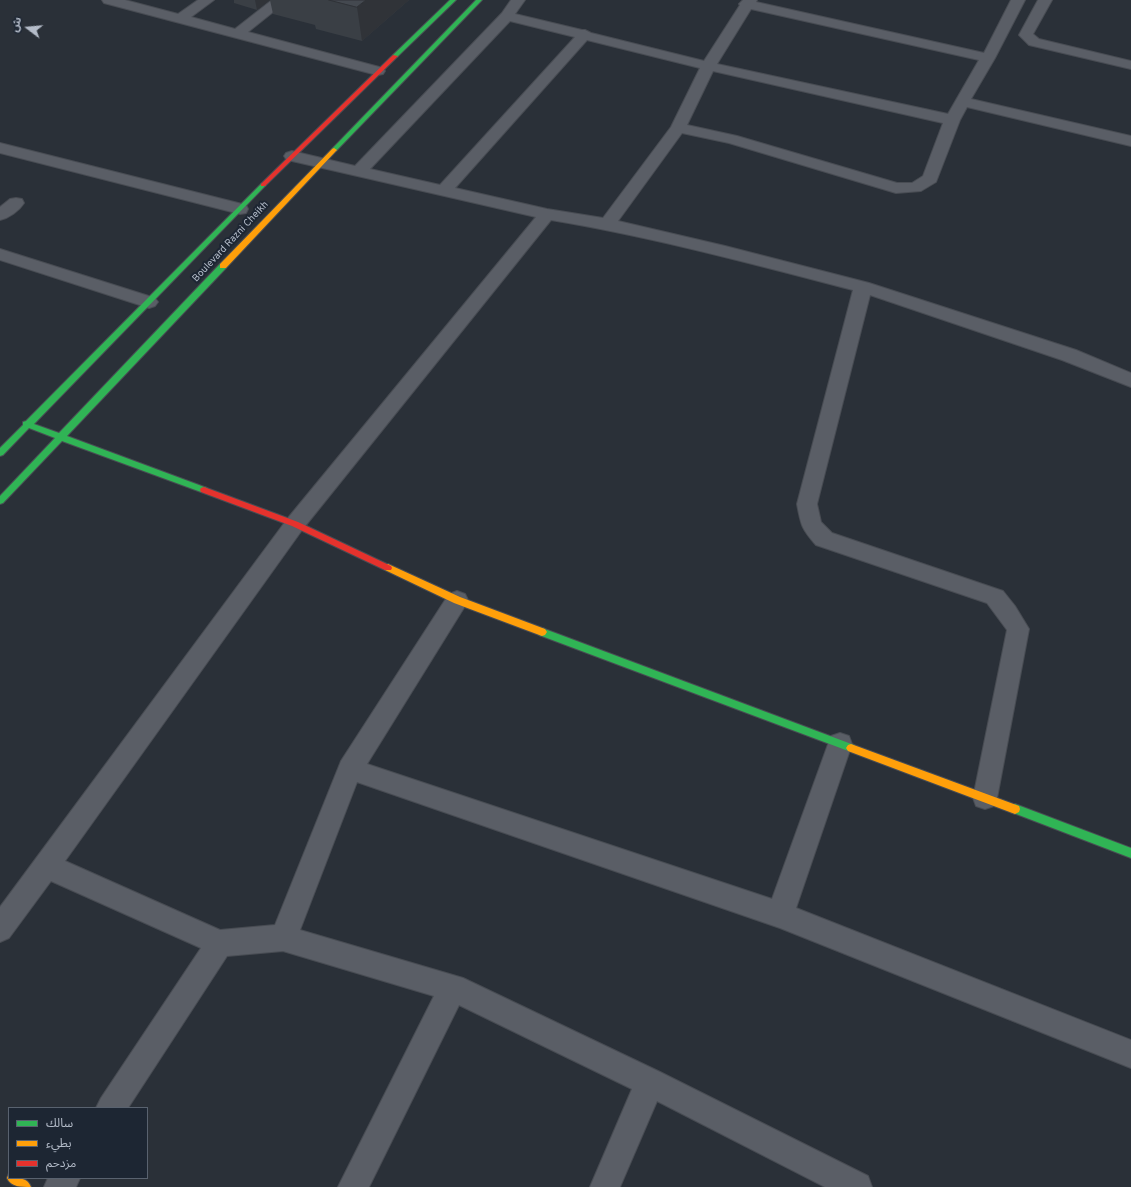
<!DOCTYPE html>
<meta charset="utf-8">
<style>
body{margin:0}
#map{position:relative;width:1131px;height:1187px;overflow:hidden;background:#2a3038;font-family:Overpass,"Noto Sans Arabic",sans-serif}
canvas{display:block}
.legend{position:absolute;left:8px;top:1107px;width:140px;height:72px;box-sizing:border-box;background:#1d2633;border:1px solid #59626f;margin:0;padding:5px 7px;list-style:none;font-size:12px;color:#b4bcc9}
.legend li{display:flex;align-items:center;gap:8px;height:20px}
.legend b{width:20px;border:1px solid #59626f}
.north{position:absolute;left:8px;top:8px;width:40px;height:40px;-webkit-text-stroke:3px #1d2633;paint-order:stroke;rotate:286deg;font-size:11px;font-weight:700;line-height:16px;text-align:center;color:#b4bcc9}
.north::after{content:'';display:block;margin:auto;width:14px;height:18px;background:#b4bcc9;clip-path:polygon(50% 0,100% 100%,50% 72%,0 100%)}
</style>
<div id="map">
<canvas width="1131" height="1187"></canvas>
<ul class="legend">
<li><b style="height:5px;background:#30b455"></b>سالك</li>
<li><b style="height:5px;background:#ff9f0a"></b>بطيء</li>
<li><b style="height:5px;background:#e5322d"></b>مزدحم</li>
</ul>
<div class="north">ش</div>
</div>
<script>
const g = document.querySelector('canvas').getContext('2d');
g.lineJoin = 'round';
function strokePath(path, color, width, dash) {
  g.strokeStyle = color;
  g.lineWidth = width;
  g.lineCap = dash ? 'butt' : 'round';
  g.setLineDash(dash || []);
  g.stroke(path);
}
function fillPath(path, color) {
  g.fillStyle = color;
  g.fill(path, 'evenodd');
}
function label(font, color, halo, rows, align = 'center') {
  g.font = font + ' Overpass,sans-serif';
  g.lineWidth = 4;
  g.setLineDash([]);
  g.textBaseline = 'middle';
  g.strokeStyle = halo;
  g.fillStyle = color;
  for (const [text, x, y, turn = 0] of rows) {
    g.save();
    g.translate(x, y);
    g.rotate((+turn || 0) * Math.PI / 180);
    g.textAlign = isNaN(turn) ? turn : align;
    if (halo) g.strokeText(text, 0, 0);
    g.fillText(text, 0, 0);
    g.restore();
  }
}
const street = new Path2D(`
 M102 0H125L178 14 198 0H214L191 17 235 29 272 0H288L248 32 383 68 385 71 383 74 378 75 373 74 104 3Z
 M511 0H525L515 14 582 30H585L591 33 704 61 740 5 739 4 743 0H757L756 2 984 53 1011 0H1025L995 58 971 99 1131 136V146L967 107 960 120 936 182 921 191 896 193 729 143 682 133 618 221 725 246 869 283 1076 350 1131 373V387L1062 360 870 295 817 504 821 522 832 533 1003 591 1015 606 1029 629 997 798 994 806 985 809 976 806 973 798 1007 630 987 603 816 545C802 529 801 526 797 504L853 290C753 264 653 237 551 220L302 530 65 861 220 930 275 925 341 761 449 594 457 591 465 594 468 600 465 606 367 764 772 899 831 736 840 733 849 736 852 744 796 908 1131 1040V1068L780 928 357 782 300 930 463 978 660 1072 868 1176 872 1187H825L657 1101 620 1187H590L632 1089 459 1005 369 1187H338L434 996 283 951 227 956 128 1108H96L101 1098 201 948 51 881 9 938 0 942V907L288 518 536 217 292 161 286 159 284 156 286 153 292 151 355 166 502 13ZM751 9 979 60 948 114 717 64ZM510 21 575 37 440 185 370 169ZM587 40 700 68 671 127 603 218 547 209 455 188ZM713 71 943 123 923 176 912 183H897L737 136 687 125Z
 M1038 0H1052L1033 34 1039 39 1131 61V69L1029 45 1019 35Z
 M0 143 246 205 248 209 246 213 240 214 0 153Z
 M16 198 22 199 24 203C19 211 9 218 0 220V207L10 199Z
 M0 249 155 298 158 302 155 306 149 308 0 260Z
 M48 1178H80L76 1187H44Z`);
const fast = new Path2D(`
 M450 0H456L397 57H393V55Z
 M476 0H482L336 151H332V149Z
 M263 183 266 185 265 186 34 424 59 433 220 264H226V268L67 436 207 488 208 490 207 492H201L62 441 3 503 0 504V496L55 438 29 428 3 455 0 456V448L23 425V422L26 421 261 184Z
 M542 628 854 745 856 748 854 751 851 752 539 635 537 632 539 629Z
 M1015 804 1131 848V858L1011 812 1010 809 1011 806Z`);
const slow = new Path2D(`
 M334 148 337 150 336 151 226 268H220V264L332 149Z
 M388 564 460 597 545 629 547 632 545 635 542 636 454 603 385 570 384 568 385 566Z
 M851 744 1019 806 1020 809 1019 812 1015 814 848 751 846 748 848 745Z
 M9 1173V1178C19 1178 27 1177 31 1187 21 1187 11 1187 7 1178Z`);
const jam = new Path2D(`
 M393 55 398 56 265 186H261V184Z
 M204 487 298 522 391 566 392 568 391 570H385L292 526 201 492 200 490 201 488Z`);
const wall = new Path2D(`
 M234 0H270L257 10 234 3Z
 M270 0H409L362 41 316 29 315 25 273 14Z`);
const shadedWall = new Path2D(`
 M255 0H270L257 10Z
 M366 0H409L362 41 357 7Z`);
const building = new Path2D(`
 M329 0H366L357 7Z`);
const farStreetnames = [
 ["Boulevard Razni Cheikh",231,242,-47]
];
strokePath(street, '#484c53', 2);
strokePath(fast, '#484c53', 2);
strokePath(slow, '#484c53', 2);
strokePath(jam, '#484c53', 2);
fillPath(street, '#5a5e66');
fillPath(fast, '#30b455');
fillPath(slow, '#ff9f0a');
fillPath(jam, '#e5322d');
fillPath(wall, '#3a3f45');
fillPath(shadedWall, '#303338');
fillPath(building, '#444950');
strokePath(building, '#303338', 1);
label('10px', '#b4bcc9', '#1d2633', farStreetnames);
</script>
